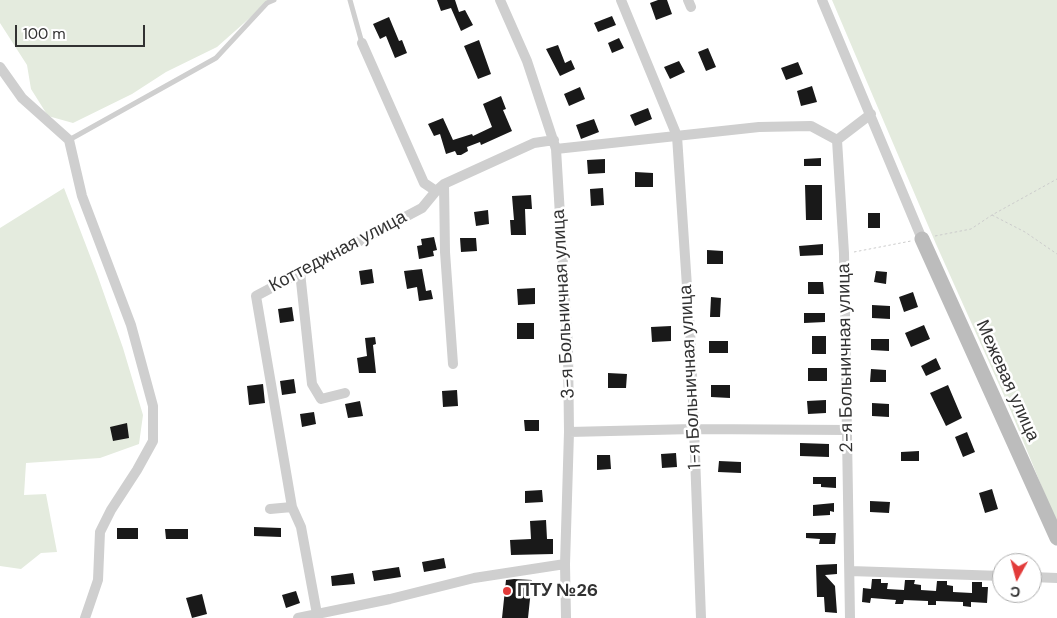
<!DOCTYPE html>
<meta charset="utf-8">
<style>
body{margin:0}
#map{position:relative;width:1057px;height:618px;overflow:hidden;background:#fff;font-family:"DM Sans",sans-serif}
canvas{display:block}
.north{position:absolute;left:992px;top:553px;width:50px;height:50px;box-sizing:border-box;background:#fff;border:1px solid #adadad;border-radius:50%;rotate:187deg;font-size:14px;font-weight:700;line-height:20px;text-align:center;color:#323232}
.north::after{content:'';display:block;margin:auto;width:18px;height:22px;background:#e23b3a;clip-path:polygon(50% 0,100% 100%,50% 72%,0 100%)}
.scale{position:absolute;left:15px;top:25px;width:130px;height:22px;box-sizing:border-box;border:2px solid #323232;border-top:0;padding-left:6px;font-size:15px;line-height:18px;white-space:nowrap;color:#323232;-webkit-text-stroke:4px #fff;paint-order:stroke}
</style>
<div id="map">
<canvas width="1057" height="618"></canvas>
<div class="north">С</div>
<div class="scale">100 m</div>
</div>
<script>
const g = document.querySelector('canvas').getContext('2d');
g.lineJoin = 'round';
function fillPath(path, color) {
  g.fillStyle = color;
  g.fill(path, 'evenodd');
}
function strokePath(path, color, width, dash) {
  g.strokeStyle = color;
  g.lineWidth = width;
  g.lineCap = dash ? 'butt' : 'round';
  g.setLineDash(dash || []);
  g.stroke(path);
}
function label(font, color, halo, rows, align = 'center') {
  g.font = font + ' "DM Sans",sans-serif';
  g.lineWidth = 5;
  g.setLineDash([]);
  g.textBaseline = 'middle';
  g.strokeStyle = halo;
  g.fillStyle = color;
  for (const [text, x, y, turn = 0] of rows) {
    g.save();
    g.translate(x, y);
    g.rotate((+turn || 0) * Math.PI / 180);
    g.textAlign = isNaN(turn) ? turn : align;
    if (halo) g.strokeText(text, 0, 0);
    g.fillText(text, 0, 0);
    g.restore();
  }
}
const green = new Path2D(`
 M0 0H270L217 47 166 72 132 94 73 123 48 116 31 89 27 65 0 23Z
 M832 0H1057V524L1010 409 936 244Z
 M64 188 97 274 123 348 143 415 139 444 100 458 26 463 24 495 46 494 57 552 41 553 21 569 0 566V228Z`);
const building = new Path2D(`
 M437 0H455L459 12 465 10 473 25 461 31 451 8 441 11Z
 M658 0H667L672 14 656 20 650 3Z
 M612 16 616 25 598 32 594 23Z
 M389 17 399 41 402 40 407 53 395 58 386 36 380 39 373 24Z
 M619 38 624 48 612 53 608 43Z
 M479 40 491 74 478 79 464 46Z
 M558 45 565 63 571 60 575 69 560 76 546 49Z
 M708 48 716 67 706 71 698 52Z
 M679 61 685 72 670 79 664 67Z
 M798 62 803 74 786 80 781 68Z
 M812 86 817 102 801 106 797 91Z
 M580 87 585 99 569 106 564 94Z
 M501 96 506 109 503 110 512 131 481 145 480 142 467 147 468 151 461 155H457L455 151 446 154 440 134 434 136 428 124 443 118 453 140 472 134 473 136 492 127 483 104Z
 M648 108 652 119 635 126 630 115Z
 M594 119 599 132 581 139 576 125Z
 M821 158V166H804V159Z
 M605 159V173L588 174 587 160Z
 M635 172 653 173V187H635Z
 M805 185H822V220H806Z
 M603 188 604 205 591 206 590 189Z
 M531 195 532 209H525L526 235H511L510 220H514L512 196Z
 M488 210 489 224 476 226 474 212Z
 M868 213H880V228H868Z
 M434 237 437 250 433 251 434 256 419 259 417 246 422 245 421 239Z
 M460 238H476L477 251 461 252Z
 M823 244V255L800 256 799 246Z
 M707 250 723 251V264H707Z
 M372 269 374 283 361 285 359 271Z
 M422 269 426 291 431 290 433 299 419 301 417 287 407 289 404 271Z
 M876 271 887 272 886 284 874 282Z
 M808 282H823L824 294H808Z
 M535 288V304L518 305 517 289Z
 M913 292 918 307 904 312 899 297Z
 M711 297 721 298 720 317H710Z
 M872 305 890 306V319L872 318Z
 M292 307 294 321 280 323 278 309Z
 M804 313H825V322L804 323Z
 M517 323H534V339H517Z
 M924 325 930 339 911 347 905 333Z
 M671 326V341L652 342 651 327Z
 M812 336H826V354H812Z
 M375 337 376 344 373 345 376 373H359L357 358 367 356 365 338Z
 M871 339H889V351L871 350Z
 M709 341H728V353H709Z
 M936 358 941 369 926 376 921 366Z
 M808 368H827V381H808Z
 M871 369 886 370V382H870Z
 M608 373 627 374 626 388H608Z
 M294 379 296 393 282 395 280 381Z
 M263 384 265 403 249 405 247 386Z
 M711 385H730V398L711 397Z
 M948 385 962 418 946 426 930 393Z
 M457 390 458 406 443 407 442 391Z
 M826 400V413L808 414 807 401Z
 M360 401 363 416 348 418 345 404Z
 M872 403 889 404V417L872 416Z
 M314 412 316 424 302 427 300 414Z
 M524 420H539V431H525Z
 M127 423 129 438 113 441 110 427Z
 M967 432 975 452 963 457 955 437Z
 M800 443 829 444V457L800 456Z
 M919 451V461H901V452Z
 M676 453 677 467 662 468 661 454Z
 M597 455H610L611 469 597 470Z
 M719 461 741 462V473L718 472Z
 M813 477H836V488L821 487V484H813Z
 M992 489 998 509 985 513 979 493Z
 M542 490 543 502 525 503V491Z
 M870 501 890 502 889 513 870 512Z
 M834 503V512L830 511V515L813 516V505Z
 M546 520 547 539H553V554L511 555 510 540 531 539 530 521Z
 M254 527 281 528V537L254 536Z
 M117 528H138V539H117Z
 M165 529H188V539H166Z
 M806 533H836L835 544H819L820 539 806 538Z
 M444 558 446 568 424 572 422 562Z
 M837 564V574L825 575 835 586 837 613 825 612 824 597H817L816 565Z
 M399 567 401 577 374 581 372 571Z
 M353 573 355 584 332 586 331 576Z
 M514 579 532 580 528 618H502L506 580Z
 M872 579H881V583H888L887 589 904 590 905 580H915L914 584 921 585V590L936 591 937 581H947V585L953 586V592L972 593V582H982V587H988L987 603 971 602V607L963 606V602L936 601V605H928V601L904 600 903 604H895L896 600 871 598 870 603 862 602 863 588 871 589Z
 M296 591 300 603 286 608 282 595Z
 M202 594 207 614 192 618 186 598Z`);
const path = new Path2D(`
 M992 215 1025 232 1057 254
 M935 236 971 229 992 215 1057 179
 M854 252 911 241`);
const lane = new Path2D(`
 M350 0 362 43
 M69 140 216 58 267 3 274 0`);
const street = new Path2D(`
 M500 0 527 61 556 149 568 348 569 432 565 564 566 618
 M621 0 677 136 691 347 701 618
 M688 0 691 7
 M822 0 922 239
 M362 43 424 183 436 191
 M0 67 22 98 69 140 82 196 131 325 153 406V441L137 470 111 510 100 532 98 580 85 618
 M556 149 759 127 811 126 837 140
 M444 184 445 252 453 364
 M300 272 312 384 321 399 345 393
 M569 432 693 429 848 430
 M292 507 256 296 422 208 436 191 444 184 534 143 554 140
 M270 509 292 507 301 527 317 614
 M850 571 1002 576
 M1032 577 1057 578
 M298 618 390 599 474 578 565 564
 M850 618 844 253 837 140 871 114`);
const secondary = new Path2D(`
 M922 239 1057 538`);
const markers = [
 [507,591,5,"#e23b3a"]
];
const streetNames = [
 ["Коттеджная улица",338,252,-28],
 ["3-я Больничная улица",564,304,-93],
 ["2-я Больничная улица",846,358,-91],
 ["1-я Больничная улица",691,377,-93],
 ["Межевая улица",1007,381,66]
];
const poiNames = [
 ["ПТУ №26",517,591]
];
fillPath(green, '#e4ebde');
fillPath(building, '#191919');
strokePath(path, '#ccc', 1, [2.5, 2.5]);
strokePath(lane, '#cfcfcf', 5);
strokePath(street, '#cfcfcf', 10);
strokePath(secondary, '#bcbcbc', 15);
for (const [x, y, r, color] of markers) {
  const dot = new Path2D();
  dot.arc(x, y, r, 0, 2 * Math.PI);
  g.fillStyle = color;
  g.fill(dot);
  strokePath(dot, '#fff', 2);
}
label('18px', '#323232', '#fff', streetNames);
label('bold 18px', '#323232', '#fff', poiNames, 'left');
</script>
